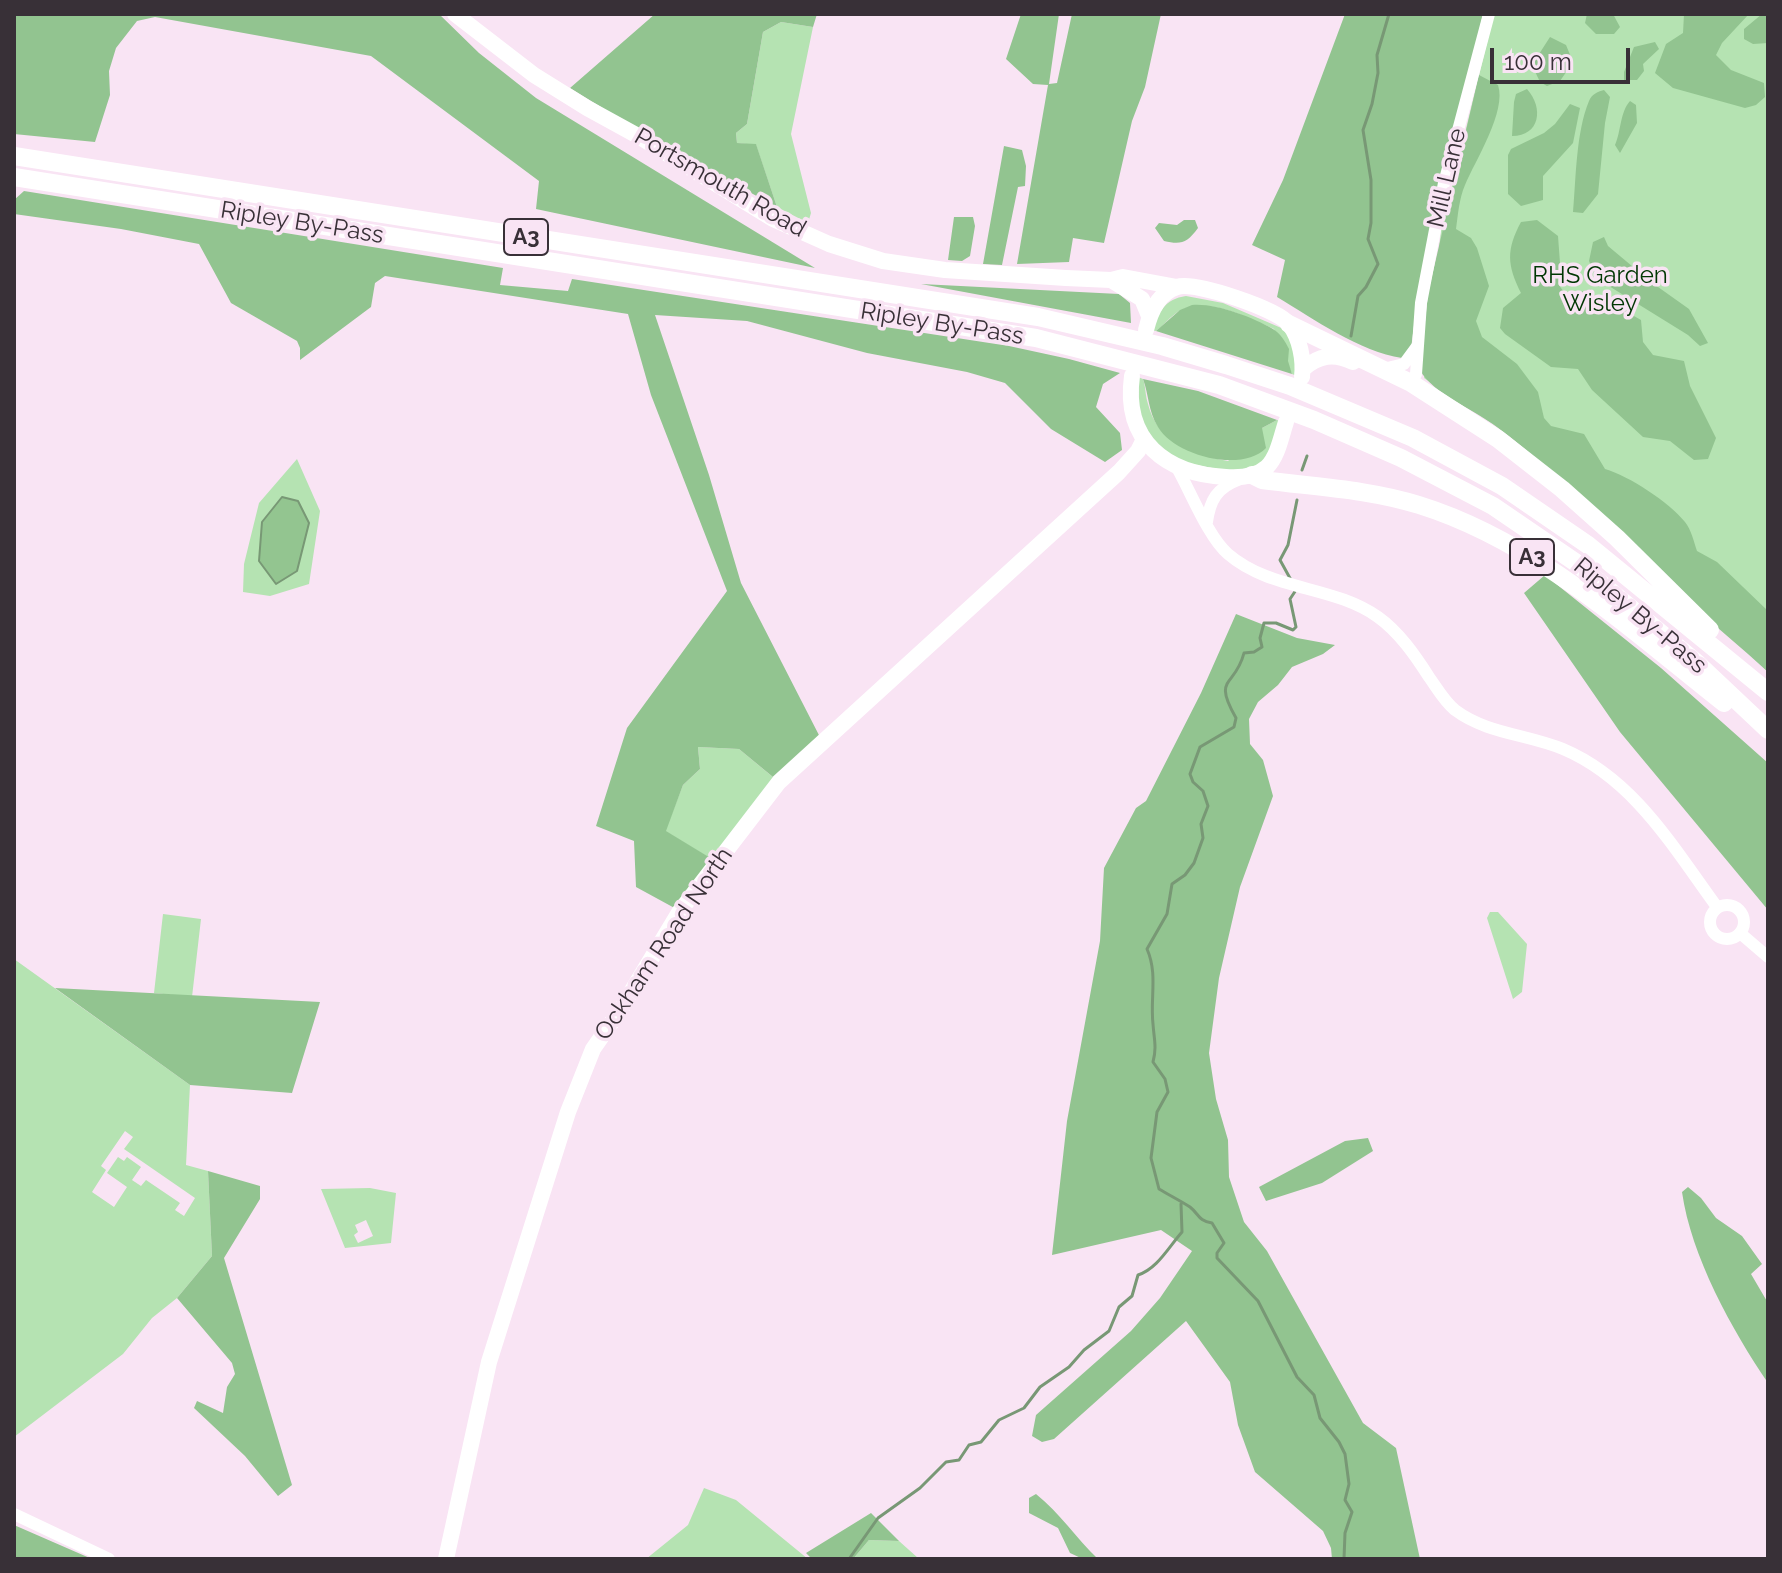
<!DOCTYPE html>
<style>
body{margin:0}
#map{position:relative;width:1782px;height:1573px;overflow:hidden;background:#f9e4f4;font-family:Raleway,sans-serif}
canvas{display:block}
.frame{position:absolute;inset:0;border:16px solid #383037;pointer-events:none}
.scale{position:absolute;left:1490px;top:48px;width:140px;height:36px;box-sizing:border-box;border:4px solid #383037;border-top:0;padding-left:10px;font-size:24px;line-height:28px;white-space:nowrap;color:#383037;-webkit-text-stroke:6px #f9e4f4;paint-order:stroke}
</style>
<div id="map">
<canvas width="1782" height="1573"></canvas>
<div class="frame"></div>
<div class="scale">100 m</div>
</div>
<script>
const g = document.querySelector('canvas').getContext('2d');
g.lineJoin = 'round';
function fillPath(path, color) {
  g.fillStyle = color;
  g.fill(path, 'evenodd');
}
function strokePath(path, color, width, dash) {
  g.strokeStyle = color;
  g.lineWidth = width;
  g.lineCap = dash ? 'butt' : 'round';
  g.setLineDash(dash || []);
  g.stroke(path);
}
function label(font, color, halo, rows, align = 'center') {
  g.font = font + ' Raleway,sans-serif';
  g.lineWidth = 7;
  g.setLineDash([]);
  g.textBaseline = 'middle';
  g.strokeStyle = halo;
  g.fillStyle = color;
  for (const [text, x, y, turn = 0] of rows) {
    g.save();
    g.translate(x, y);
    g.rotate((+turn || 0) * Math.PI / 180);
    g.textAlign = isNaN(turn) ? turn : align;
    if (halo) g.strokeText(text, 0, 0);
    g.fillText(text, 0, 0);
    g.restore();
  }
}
const green = new Path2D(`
 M1494 14H1768V672C1687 595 1608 514 1520 444 1489 419 1456 401 1424 378L1441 231Z
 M781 22 813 27 791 134 811 213 808 223 777 207 756 145 737 143 736 133 747 124 763 32Z
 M1186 296 1223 303 1286 330 1292 338 1297 376 1292 374 1274 329C1247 318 1203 293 1175 314 1168 319 1163 326 1156 331L1150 330C1159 312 1165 299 1186 296Z
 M1138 377 1143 379C1146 388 1145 395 1148 404 1157 442 1194 455 1228 461L1262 428 1277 420 1283 422 1271 454 1256 468 1234 472 1180 462 1154 443 1139 414Z
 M297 459 320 511 309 584 270 596 243 592 244 564 259 503Z
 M698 747 739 749 774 778 711 859 665 831 683 785 700 769Z
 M1490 912H1498L1527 944 1522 992 1513 999 1487 918Z
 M163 914 201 919 192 997 154 993Z
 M14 959 190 1085 186 1165 208 1171 212 1256 177 1298 152 1318 123 1354 14 1437ZM125 1131 133 1137 124 1149 195 1198 184 1216 175 1210 180 1203 146 1180 141 1186 132 1180 141 1167 127 1157 124 1161 118 1157 107 1173 127 1187 114 1207 92 1192 106 1170 101 1166Z
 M370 1188 396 1193 391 1243 345 1248 321 1189ZM366 1220 373 1236 358 1243 354 1235 358 1232 355 1225Z
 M704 1488 736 1500 808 1559H646L688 1525Z
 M869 1540 899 1541 918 1558 853 1559Z`);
const forest = new Path2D(`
 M14 14H439L479 53 536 98 815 268 536 209 539 181 371 56 155 17 137 21 116 48 109 71 110 95 95 142 14 134Z
 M655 14H817L813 27 781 22 763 32 747 124 736 133 737 143 756 144 777 207 666 147 570 88Z
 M1021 14H1059L1049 84 1057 83 1072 14H1161L1145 87 1132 121 1104 243 1073 238 1069 262 1017 264 1048 85 1033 84 1006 59Z
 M1345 14H1483L1417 302 1411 349 1402 358C1360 352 1314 319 1277 297L1285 260 1252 245 1283 180Z
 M1587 14H1613L1620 27 1614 34H1596L1585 23Z
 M1684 14H1749L1722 43 1716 55 1731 70 1764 83 1765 97 1756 105 1745 108 1673 88 1655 73 1666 44 1683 33Z
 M1762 14H1768V43L1753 44 1744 39V29Z
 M1550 37 1566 45 1573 62 1560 81 1547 86 1540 82 1532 65Z
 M1655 42 1659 49 1643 64 1644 71 1637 80H1624V72L1634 47Z
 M1479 75 1498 85C1507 111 1475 161 1465 185 1459 199 1458 215 1456 229L1471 238 1477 248 1489 286 1476 321 1482 337 1517 364 1538 392 1544 418 1551 426 1584 434 1605 469C1629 476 1669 502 1685 522 1691 529 1694 542 1697 551L1717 562 1768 611V672C1741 647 1712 624 1686 599 1624 540 1566 479 1497 427 1475 410 1433 394 1420 370L1428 293Z
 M1527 89C1544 108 1540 136 1512 136L1514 102 1516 94Z
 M1604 90 1610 97 1605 123 1598 194 1583 213 1573 212C1576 178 1576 132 1589 101 1592 94 1597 92 1604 90Z
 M1630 101 1636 105 1637 123 1620 153 1615 145C1621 132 1620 112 1630 101Z
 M1570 104 1580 108 1573 143 1543 176V200L1521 206 1508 194V155L1511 149 1544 133 1555 124Z
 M1004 146 1022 150 1026 166 1025 186 1018 187 1002 265 983 264Z
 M24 191 503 268 500 285 568 291 572 279 1009 346 1069 359 1120 373 1103 384 1096 407 1120 433 1122 450 1105 462 1051 429 1005 383 967 372 867 353 747 321 655 315 709 475 741 583 822 741 779 782 739 749 698 747 700 769 683 785 666 831 717 862 680 911 636 887 634 841 596 826 627 728 727 591 651 395 628 314 385 276 375 283 371 307 300 360V348L297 341 231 303 199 244 121 229 14 214V200Z
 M954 217H973L975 226 970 256 962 261 948 260Z
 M1184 220H1195L1198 228C1187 243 1181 245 1164 241L1155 228 1159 223 1177 225Z
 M1537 220 1558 236 1560 263 1558 284 1567 296 1591 289 1597 302 1611 303 1641 320 1643 342 1653 355 1684 361 1690 386 1716 438 1708 459 1694 460 1670 441 1643 437 1592 390 1578 369 1551 367 1505 334 1500 328 1503 308 1521 293C1507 265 1506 250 1521 222Z
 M1604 237 1608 246 1651 282 1689 309 1708 343 1700 346 1688 335 1596 278 1589 261 1593 242Z
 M921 284 1119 294 1130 303 1131 323Z
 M1192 305C1216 303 1252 317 1273 329 1280 333 1285 341 1289 349L1288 361 1292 374 1156 331 1180 310Z
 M1143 379 1198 391 1277 420 1262 428 1266 448C1242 473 1175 456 1158 427 1148 411 1149 395 1143 379Z
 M1545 575 1661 668 1768 763V910L1620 732 1524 593Z
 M1236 614 1297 638 1335 645 1323 654 1292 667 1278 685 1258 702 1249 719 1250 744 1263 760 1273 796 1240 887 1219 978 1209 1053 1216 1099 1228 1140 1229 1177 1244 1222 1267 1251 1363 1423 1396 1448 1420 1559H1332L1331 1548 1323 1531 1255 1472 1238 1425 1230 1382 1186 1321 1054 1439 1042 1442 1032 1436 1036 1415 1131 1331 1160 1298 1192 1251 1161 1230 1052 1255 1067 1121 1100 941 1104 868 1136 808 1146 801 1201 693Z
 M55 988 320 1002 292 1093 190 1085Z
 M1368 1138 1373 1151 1322 1183 1266 1201 1259 1187 1345 1141Z
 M208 1171 260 1186V1199L224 1258 292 1485 278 1496 245 1456 194 1408 197 1401 223 1413 227 1387 235 1374 232 1363 177 1298 212 1256Z
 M1688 1187 1701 1198 1716 1218 1742 1236 1762 1264 1751 1274 1768 1303V1383C1732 1330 1691 1256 1682 1192Z
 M1036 1494C1060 1513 1076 1538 1098 1559H1083L1070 1553 1058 1528 1029 1513V1498Z
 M871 1513 899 1541 869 1540 853 1559H812L806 1553Z
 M14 1525 92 1559H14Z`);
const water = new Path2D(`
 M282 497 298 501 309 523 297 571 276 584 259 561 262 522Z`);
const stream = new Path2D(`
 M1351 336 1358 296 1366 287 1378 264 1368 239 1371 223V180L1363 130 1372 104 1378 73 1377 55 1389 14
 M1302 470 1307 456
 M1291 580 1280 560 1288 545 1297 500
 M1296 590 1290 599 1296 627 1293 630 1276 623H1264L1260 638 1262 647 1254 652 1244 653C1235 688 1212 676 1236 718L1234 727 1200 747 1190 774 1193 782 1203 791 1208 806 1201 824 1203 838 1194 863 1185 875 1172 884 1167 914 1147 949C1158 974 1150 998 1153 1024 1154 1039 1157 1047 1153 1062L1165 1079 1168 1092 1157 1112 1151 1158 1159 1189C1169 1195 1181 1201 1190 1207 1199 1214 1198 1221 1212 1223L1224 1243 1217 1253V1258L1258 1301 1297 1377 1314 1395 1320 1418 1339 1442 1345 1454 1349 1484 1345 1500 1352 1512 1345 1533 1344 1559
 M849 1559 878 1518 920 1488 946 1462 959 1460 969 1445 981 1442 999 1420 1024 1408 1040 1387 1069 1367 1084 1350 1109 1331 1119 1307 1132 1296 1138 1275C1157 1269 1168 1248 1182 1232L1181 1204`);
const minor = new Path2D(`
 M1383 369 1404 364 1418 345
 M1411 383 1416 374 1421 303 1444 183 1489 14
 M1176 466C1190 490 1208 537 1228 554 1271 591 1333 585 1378 617 1399 632 1415 655 1429 677 1437 688 1444 701 1455 710 1487 734 1527 734 1563 749 1634 779 1673 847 1717 907
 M1207 522C1210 500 1217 488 1238 480
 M1710 922a17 17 0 1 1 34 0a17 17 0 1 1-34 0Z
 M1740 933 1768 957
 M14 1514 109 1559`);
const major = new Path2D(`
 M455 14 534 75 587 108 638 136 773 219 829 244 883 261 945 270 1066 278 1111 280 1123 277 1177 287
 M1111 280 1142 299 1149 316
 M1146 330C1150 313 1158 293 1177 287 1195 281 1277 309 1289 324 1300 338 1304 360 1302 377
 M1303 369C1319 355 1334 353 1353 362
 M1132 376C1123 441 1166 474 1226 477 1241 478 1256 477 1267 467 1278 456 1281 437 1286 422
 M446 1559 489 1362 568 1112 593 1049 621 1009 680 911 779 782 1119 472 1138 451 1144 439`);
const highway = new Path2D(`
 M14 156 1038 317 1162 346 1226 365 1290 386 1413 438 1502 486 1588 545 1768 692
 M14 177 1036 338 1219 385 1314 420 1401 458 1493 506 1575 562 1698 664 1768 730
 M1289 324 1411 383 1498 439 1562 489 1617 538 1710 630
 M1252 475 1262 480C1315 487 1368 489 1419 505 1535 541 1629 628 1724 703`);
const shields = [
 [526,237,44],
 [1532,557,44]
];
const shieldNames = [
 ["A3",526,237],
 ["A3",1532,557]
];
const streetNames = [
 ["Mill Lane",1447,178,-77],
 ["Portsmouth Road",720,183,30],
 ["Ripley By-Pass",302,223,9],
 ["Ripley By-Pass",942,324,9],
 ["Ripley By-Pass",1640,616,40],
 ["Ockham Road North",664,944,-56]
];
const parkNames = [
 ["RHS Garden",1600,276],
 ["Wisley",1600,304]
];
fillPath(green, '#b5e3b2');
fillPath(forest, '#92c490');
fillPath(water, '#93c590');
strokePath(water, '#789875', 2);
strokePath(stream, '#789875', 3);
strokePath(minor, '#fff', 12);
strokePath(major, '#fff', 16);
strokePath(highway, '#fff', 18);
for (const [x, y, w] of shields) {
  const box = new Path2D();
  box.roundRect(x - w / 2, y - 18, w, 36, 6);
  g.fillStyle = '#f9e4f4';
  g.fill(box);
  strokePath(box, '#383037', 2);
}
label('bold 22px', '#383037', null, shieldNames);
label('24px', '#383037', '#f9e4f4', streetNames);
label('24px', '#003703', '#f9e4f4', parkNames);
</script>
